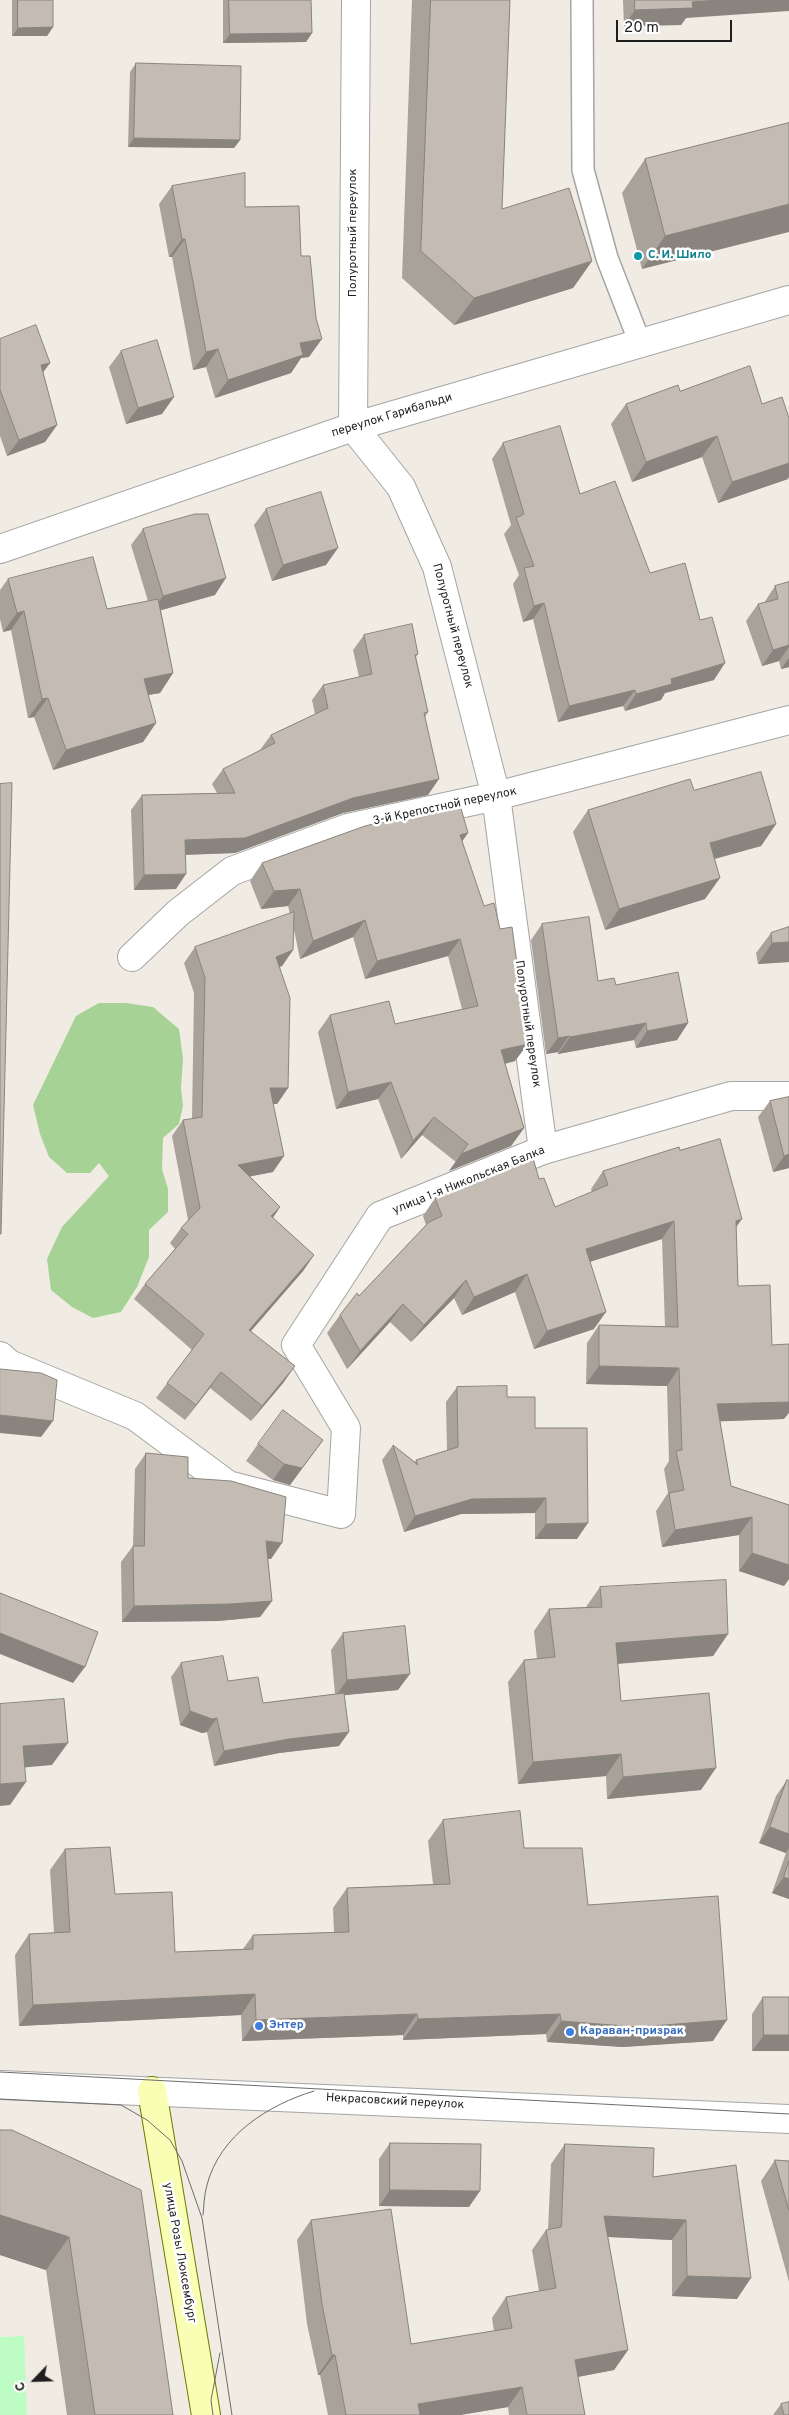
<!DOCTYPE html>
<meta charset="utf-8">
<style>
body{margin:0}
#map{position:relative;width:789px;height:2415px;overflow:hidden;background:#f0ece4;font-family:Overpass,sans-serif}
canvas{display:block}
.north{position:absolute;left:10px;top:2355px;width:50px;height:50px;-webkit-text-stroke:4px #fff;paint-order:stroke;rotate:246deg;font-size:14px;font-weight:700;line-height:20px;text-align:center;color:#1e1e1e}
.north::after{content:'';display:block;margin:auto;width:18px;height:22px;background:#1e1e1e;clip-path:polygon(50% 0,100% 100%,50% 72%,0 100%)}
.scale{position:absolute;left:616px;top:20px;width:116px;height:22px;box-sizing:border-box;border:2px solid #1e1e1e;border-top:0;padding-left:6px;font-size:15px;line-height:18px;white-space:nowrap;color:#1e1e1e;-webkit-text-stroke:4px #fff;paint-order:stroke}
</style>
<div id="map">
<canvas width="789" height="2415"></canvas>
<div class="north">С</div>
<div class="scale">20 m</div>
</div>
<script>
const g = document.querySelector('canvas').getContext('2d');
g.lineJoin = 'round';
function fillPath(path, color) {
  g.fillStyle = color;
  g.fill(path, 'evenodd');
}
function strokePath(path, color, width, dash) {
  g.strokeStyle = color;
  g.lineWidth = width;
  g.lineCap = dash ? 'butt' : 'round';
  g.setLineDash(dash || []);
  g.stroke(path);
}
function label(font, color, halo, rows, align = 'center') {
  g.font = font + ' Overpass,sans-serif';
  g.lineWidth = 5;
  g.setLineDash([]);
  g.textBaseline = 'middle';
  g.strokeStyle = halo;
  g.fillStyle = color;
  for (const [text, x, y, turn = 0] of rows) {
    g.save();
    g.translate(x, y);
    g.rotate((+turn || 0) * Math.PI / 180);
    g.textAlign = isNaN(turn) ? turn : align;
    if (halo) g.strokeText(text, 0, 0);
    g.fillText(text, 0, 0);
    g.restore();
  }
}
const forest = new Path2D(`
 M99 1003H126L153 1007 179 1029 183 1058 181 1088 183 1106 179 1124 163 1138 162 1169 168 1189V1212L149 1230V1257L137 1287 121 1312 93 1318 72 1307 51 1290 47 1259 62 1227 109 1176 99 1163 90 1173H67L49 1157 40 1134 33 1105 76 1016Z`);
const park = new Path2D(`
 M24 2336 27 2415H0V2337Z`);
const lane = new Path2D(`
 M582 0 583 170 607 258 640 343`);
const street = new Path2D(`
 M356 0 353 427 401 487 437 567 496 796 543 1150
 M0 549 353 427 789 300
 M132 957 178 913 232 871 348 828 496 796 789 720
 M0 1356 9 1364 135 1416 228 1485 341 1514 346 1428 296 1345 380 1216 543 1150 731 1096H789
 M0 2085 789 2119`);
const secondary = new Path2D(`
 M152 2091 206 2415`);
const tram = new Path2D(`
 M0 2072 789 2114
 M0 2099 121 2105 147 2120 170 2140 182 2161 202 2218 232 2415
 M203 2215C204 2206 204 2195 207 2185 220 2135 268 2105 314 2091
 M213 2415 211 2400 220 2353`);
const wall = new Path2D(`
 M12 0H53V27L47 36H12Z
 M223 0H311L312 33 306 42 223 43Z
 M412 0H510L502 209 592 261 573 288 454 325 402 278Z
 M623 0H789L686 18 681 25 624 26Z
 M136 63 240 140 234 148 128 147 130 72Z
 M789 123 642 269 622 193 645 159Z
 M172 186 245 207 301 256 309 357 301 358 291 373 215 398 206 367 193 370 172 257H169L159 204Z
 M0 339 50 363 43 372 57 425 45 442 7 456 0 436Z
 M121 351 162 414 126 424 109 367Z
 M680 391 762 404 788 479 718 503 702 457 632 482 611 424 626 404Z
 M503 443 580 494 650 573 714 680 665 693 661 700 625 711 623 706 558 722 533 619 523 622 513 584 519 575 504 534 511 525 492 459Z
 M266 509 326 565 272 581 254 525Z
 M143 529 215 595 161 610 173 673 160 693 148 695 156 723 143 742 53 770 34 717 28 718 11 630 3 632 0 619V590L8 579 107 609 148 601 131 545Z
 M789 582V667L781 669 779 661 762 666 746 621 758 604 764 603 775 586Z
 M364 635 418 654 416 657 428 712 425 717 428 795 343 813 235 853 186 855 176 889 134 890 131 810 142 795 217 793 212 784 223 769 260 750 271 735 315 714 312 700 323 685 359 677 353 650Z
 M694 790 776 824 761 846 715 859 705 899 605 930 573 832 588 810Z
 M468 833 462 841 515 1061 505 1064 524 1128 511 1146 449 1171 456 1162 422 1135 401 1159 378 1099 336 1109 318 1032 330 1015 395 1024 462 1009 448 956 365 979 353 937 300 959 294 930 293 950 282 966 279 967 288 1088 277 1104H273V1172L250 1176 280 1207 273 1218 314 1255 303 1271 251 1331 284 1382 251 1421 210 1388 185 1420 156 1398 192 1350 134 1299 145 1284 175 1249 170 1243 181 1228 188 1220 172 1136 183 1120 192 1119 194 993 184 963 195 947 290 914 288 906 261 909 250 881 262 863Z
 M542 924 598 981 616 985 688 1023 677 1040 636 1048 634 1040 558 1054V1052L546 1054 531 940Z
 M789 927V962L758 964 756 953 771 933Z
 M789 1097V1168L773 1172 758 1117 770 1101Z
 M680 1150 736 1228 738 1286 772 1345 784 1419 720 1421 731 1486 789 1505V1579L784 1586 739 1571V1535L662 1547 656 1511 668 1493 664 1469 669 1461 667 1386 586 1384 587 1343 599 1325 665 1327 662 1239 590 1262 594 1329 534 1349 515 1292 462 1315 454 1298 411 1342 390 1322 347 1369 327 1333 340 1315 359 1296 426 1225 423 1216 435 1198 539 1179 555 1207 592 1192 591 1189 603 1171Z
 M457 1387 507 1397 535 1428 577 1539H535V1513L461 1514 404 1532 382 1460 393 1445 415 1462 416 1460 447 1450 446 1402Z
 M323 1440 290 1485 273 1480 246 1461 258 1444Z
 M146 1453 188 1478 271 1559H268L272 1601 260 1617 218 1621 122 1622 121 1562 133 1546 135 1469Z
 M600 1587 728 1634 713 1656 618 1664 621 1701 701 1790 607 1799 606 1776 518 1784 508 1682 524 1660 537 1659 534 1631 549 1609 586 1607Z
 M343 1633 398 1690 344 1695 339 1746 279 1753 214 1766 207 1732 202 1733 180 1725 171 1677 181 1663 228 1681 263 1703 335 1694 331 1650Z
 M787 1780H789V1899L772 1893 786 1853 759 1843 776 1796Z
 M443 1820 524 1848 588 1905 713 2041 623 2047 547 2042 546 2034 403 2040V2035L242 2041 241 2015 19 2026 15 1955 29 1934 54 1933 50 1870 65 1849 115 1894 175 1952 243 1949 253 1935 334 1932 333 1908 347 1888 433 1884 428 1841Z
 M763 1997H789V2051H752V2014Z
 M0 2130H12L173 2415H67L46 2270 0 2255Z
 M390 2143 469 2207 379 2206V2159Z
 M565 2144 653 2177 736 2165 737 2299 672 2296V2240L608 2237 628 2350 614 2370 578 2377 585 2415H509L508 2407 460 2415H328L320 2375H318L307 2324 297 2240 311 2220 411 2344 494 2331 492 2318 506 2297 539 2291 532 2250 546 2230H548L551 2164Z
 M775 2160 789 2161V2282L761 2181Z
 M781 2404 789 2415H773Z`);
const shadedWall = new Path2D(`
 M721 0H789V11L686 18 681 25 624 26 635 10 692 2Z
 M53 27 47 36H12L18 28Z
 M312 33 306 42 223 43 230 34Z
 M134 138 240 140 234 148 128 147Z
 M789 204V232L642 269 665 236Z
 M182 239H185L172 257H169Z
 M592 261 573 288 454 325 474 298Z
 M322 339 309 357 301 358 291 373 215 398 228 380 300 343Z
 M218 349 206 367 193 370 206 352Z
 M50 363 38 379 41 365Z
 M174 397 162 414 126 424 138 408Z
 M57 425 45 442 7 456 19 440Z
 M717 436 702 457 632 482 646 462Z
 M789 463V477L788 479 718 503 732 482Z
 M338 548 326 565 272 581 283 565Z
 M226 578 215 595 151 613 163 596Z
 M544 603 533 619 523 622 534 606Z
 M24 611 11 630 3 632 17 613Z
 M789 645V647L779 661 762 666 773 650Z
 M789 658V667L781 669Z
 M725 663 714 680 665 693 661 700 625 711 636 694 671 679Z
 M173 673 160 693 131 698 144 679Z
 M635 690 623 706 558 722 569 706Z
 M48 698 34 717 28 718 42 699Z
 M156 723 143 742 53 770 66 750Z
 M439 779 428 795 343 813 235 853 175 855 185 840 353 798Z
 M776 824 761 846 695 864 710 843Z
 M468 833 456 850 460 835Z
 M186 874 176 889 134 890 144 875Z
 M720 878 705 899 605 930 619 909Z
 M300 889 288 906 261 909 274 891Z
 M365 920 353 937 300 959 313 941Z
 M460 939 448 956 365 979 377 961Z
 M789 942V962L758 964 772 943Z
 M293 950 282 966 265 973 276 957Z
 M646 1023 634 1040 558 1054 570 1037Z
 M688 1023 677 1040 636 1048 647 1031Z
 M569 1036 558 1052 546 1054 558 1038Z
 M528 1044 515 1061 488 1067 501 1050Z
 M391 1082 378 1099 336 1109 348 1092Z
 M270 1088H288L277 1104 259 1103Z
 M434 1117 422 1135 401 1159 413 1141Z
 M524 1128 511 1146 449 1171 461 1154Z
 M789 1154V1168L773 1172 784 1156Z
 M284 1156 273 1172 227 1181 238 1165Z
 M280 1207 269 1223 271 1216Z
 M742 1219 729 1237 736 1221Z
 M674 1221 662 1239 573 1267 586 1249Z
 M314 1255 303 1271 238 1346 249 1330Z
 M527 1274 515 1292 462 1315 474 1297Z
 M466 1280 454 1298 411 1342 424 1325Z
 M403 1304 390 1322 347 1369 360 1351Z
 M606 1312 594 1329 534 1349 547 1331Z
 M295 1366 284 1382 251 1421 262 1406Z
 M599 1366 679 1368 667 1386 586 1384Z
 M221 1372 210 1388 185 1420 196 1405Z
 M789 1402V1413L784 1419 704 1422 717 1404Z
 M0 1415 53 1421 41 1437 0 1433Z
 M323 1440 290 1485 273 1480 284 1464Z
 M546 1498 535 1513 461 1514 404 1532 415 1516 472 1499Z
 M752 1517 739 1535 662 1547 675 1530Z
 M588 1523 577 1539H535L546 1524Z
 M266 1541 282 1543 271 1559 255 1558Z
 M752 1553 789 1565V1579L784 1586 739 1571Z
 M272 1601 260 1617 218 1621 122 1622 134 1606Z
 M0 1633 85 1667 73 1683 0 1654Z
 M728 1634 713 1656 600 1665 616 1643Z
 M410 1674 398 1690 336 1696 347 1680Z
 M190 1711 217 1718 207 1732 202 1733 180 1725Z
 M349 1732 339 1746 279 1753 214 1766 224 1751 289 1739Z
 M68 1743 52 1765 7 1769 23 1746Z
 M621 1754 606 1776 518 1784 533 1762Z
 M716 1768 701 1790 607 1799 623 1777Z
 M26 1782 10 1805 0 1806V1784Z
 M770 1827 789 1834V1848L786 1853 759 1843Z
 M784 1877 789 1879V1899L772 1893Z
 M255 1994 241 2015 19 2026 33 2005Z
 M417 2014 403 2035 242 2041 256 2020Z
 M560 2014 546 2034 403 2040 418 2019Z
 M727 2020 713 2041 623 2047 547 2042 561 2021Z
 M764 2035H789V2051H752Z
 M390 2190 480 2191 469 2207 379 2206Z
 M0 2215 69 2237 46 2270 0 2255Z
 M604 2216 686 2220 672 2240 590 2236Z
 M687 2276 751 2278 737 2299 672 2296Z
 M628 2350 614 2370 561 2380 575 2360Z
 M332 2355H335L320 2375H318Z
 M522 2387 508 2407 460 2415H410L418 2404Z`);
const building = new Path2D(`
 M18 0H53V27L18 28Z
 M229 0H311L312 33 230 34Z
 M431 0H510L502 209 569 188 592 261 474 298 421 251Z
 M635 0H721L692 2 693 8 635 10Z
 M136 63 241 66 240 140 134 138Z
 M789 123V204L665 236 645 159Z
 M245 173V207L299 206 301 256H310L316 318 322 339 300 343 303 355 228 380 218 349 206 352 185 239H182L172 186Z
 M36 325 50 363 41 365 57 425 19 440 0 390V339Z
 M157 340 174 397 138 408 121 351Z
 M750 366 762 404 782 397 789 418V463L732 482 717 436 646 462 626 404 678 385 680 391Z
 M560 426 580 494 615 481 650 573 685 563 700 620 712 617 725 663 671 679 672 684 636 694 635 690 569 706 544 603 534 606 524 568 534 566 516 518 524 514 503 443Z
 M321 492 338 548 283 565 266 509Z
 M195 514H208L226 578 163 596 143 529Z
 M93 557 107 609 158 599 173 673 144 679 156 723 66 750 48 698 42 699 24 611 17 613 8 579Z
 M789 582V645L773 650 758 604 778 599 775 586Z
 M412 624 418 654 415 655 428 712 424 713 439 779 353 798 245 838 185 840 186 874 144 875 142 795 235 793 223 769 275 743 271 735 328 708 323 685 372 674 364 635Z
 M761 772 776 824 710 843 720 878 619 909 588 810 690 779 694 790Z
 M12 783 1 1234H0V784Z
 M460 805 468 833 460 835 484 906 494 903 500 929 512 927 528 1044 501 1050 524 1128 461 1154 468 1144 434 1117 413 1141 391 1082 348 1092 330 1015 389 1001 395 1024 478 1006 460 939 377 961 365 920 313 941 300 889 274 891 262 863 365 826Z
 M294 912 293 950 276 957 290 998 288 1088H270L284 1156 238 1165 280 1207 271 1216 314 1255 249 1330 295 1366 262 1406 221 1372 196 1405 167 1383 204 1334 145 1284 188 1234 181 1228 200 1208 183 1120 202 1117 205 978 195 947Z
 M589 917 598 981 614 978 616 985 678 972 688 1023 647 1031 646 1023 570 1037 569 1036 558 1038 542 924Z
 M789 927V942L772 943 771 933Z
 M789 1097V1154L784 1156 770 1101Z
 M720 1139 742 1219 736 1221 738 1286 770 1285 772 1345 789 1344V1402L717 1404 731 1486 789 1505V1565L752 1553V1517L675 1530 669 1493 684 1490 676 1451 682 1450 679 1368 599 1366V1325L678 1327 674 1221 586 1249 606 1312 547 1331 527 1274 474 1297 466 1280 424 1325 403 1304 360 1351 340 1315 357 1293 359 1296 429 1222 442 1216 435 1198 533 1158 539 1179 544 1178 555 1207 608 1185 603 1171 679 1147 680 1150Z
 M0 1369 41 1373 57 1380 53 1421 0 1415Z
 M507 1386V1397H535V1428H587L588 1523 546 1524V1498L472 1499 415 1516 393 1445 418 1465 416 1460 458 1447 457 1387Z
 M283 1410 323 1440 302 1468 284 1464 258 1444Z
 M146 1453 188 1457V1478L231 1481 286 1497 282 1543 266 1541 272 1601 230 1604 134 1606 133 1546H144Z
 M726 1580 728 1634 616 1643 621 1701 709 1693 716 1768 623 1777 621 1754 533 1762 524 1660 555 1657 549 1609 602 1607 600 1587Z
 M0 1593 98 1632 85 1667 0 1633Z
 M405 1626 410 1674 347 1680 343 1633Z
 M223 1656 228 1681 258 1677 263 1703 344 1693 349 1732 289 1739 224 1751 217 1718 212 1719 190 1711 181 1663Z
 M64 1699 68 1743 23 1746 26 1782 0 1784V1704Z
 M787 1780H789V1834L770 1827Z
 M520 1811 524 1848H582L588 1905 718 1896 727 2020 638 2027 561 2021 560 2014 418 2019 417 2014 256 2020 255 1994 33 2005 29 1934 70 1932 65 1849 110 1847 115 1894 172 1892 175 1952 253 1949V1935L349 1932 347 1888 450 1884 443 1820Z
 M789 1861V1879L784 1877Z
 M763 1997H789V2035H764Z
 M0 2130H12L141 2190 173 2415H95L69 2237 0 2215Z
 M390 2143 481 2144 480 2191 390 2190Z
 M565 2144 654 2148 653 2177 736 2165 751 2278 687 2276 686 2220 604 2216 628 2350 575 2360 585 2415H527L522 2387 418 2404 420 2415H346L335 2355H332L322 2304 311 2220 391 2209 411 2344 512 2328 506 2297 556 2288 546 2230 561 2227Z
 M775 2160 789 2161V2210Z
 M789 2402V2415H784L781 2404Z`);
const markers = [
 [638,256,5,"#0f9aa8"],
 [259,2026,5,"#3f7fe0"],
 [570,2032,5,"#3f7fe0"]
];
const streetNames = [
 ["Полуротный переулок",354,233,-90],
 ["переулок Гарибальди",392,416,-17],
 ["Полуротный переулок",452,626,75],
 ["3-й Крепостной переулок",445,807,-12],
 ["Полуротный переулок",527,1024,82],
 ["улица 1-я Никольская Балка",469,1181,-22],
 ["Некрасовский переулок",395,2102,3],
 ["улица Розы Люксембург",179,2253,80]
];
const cultureNames = [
 ["С. И. Шило",648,256]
];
const shopNames = [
 ["Энтер",269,2026],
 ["Караван-призрак",580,2032]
];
fillPath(forest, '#a6d395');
fillPath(park, '#bdfdc4');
strokePath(lane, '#a5a5a5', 24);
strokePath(street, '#a5a5a5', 30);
strokePath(secondary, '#6a7b00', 30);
strokePath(lane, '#fff', 21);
strokePath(street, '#fff', 28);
strokePath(secondary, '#f8feb4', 28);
strokePath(tram, '#6c6c6c', 1);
fillPath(wall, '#a9a29a');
fillPath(shadedWall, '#89847d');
fillPath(building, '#c4bcb3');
strokePath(building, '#89847d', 1);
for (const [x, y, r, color] of markers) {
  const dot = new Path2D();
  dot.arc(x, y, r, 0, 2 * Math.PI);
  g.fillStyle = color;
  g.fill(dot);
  strokePath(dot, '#fff', 2);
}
label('12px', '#1e1e1e', '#fff', streetNames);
label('bold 12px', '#0d838f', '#fff', cultureNames, 'left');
label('bold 12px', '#366cbe', '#fff', shopNames, 'left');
</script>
